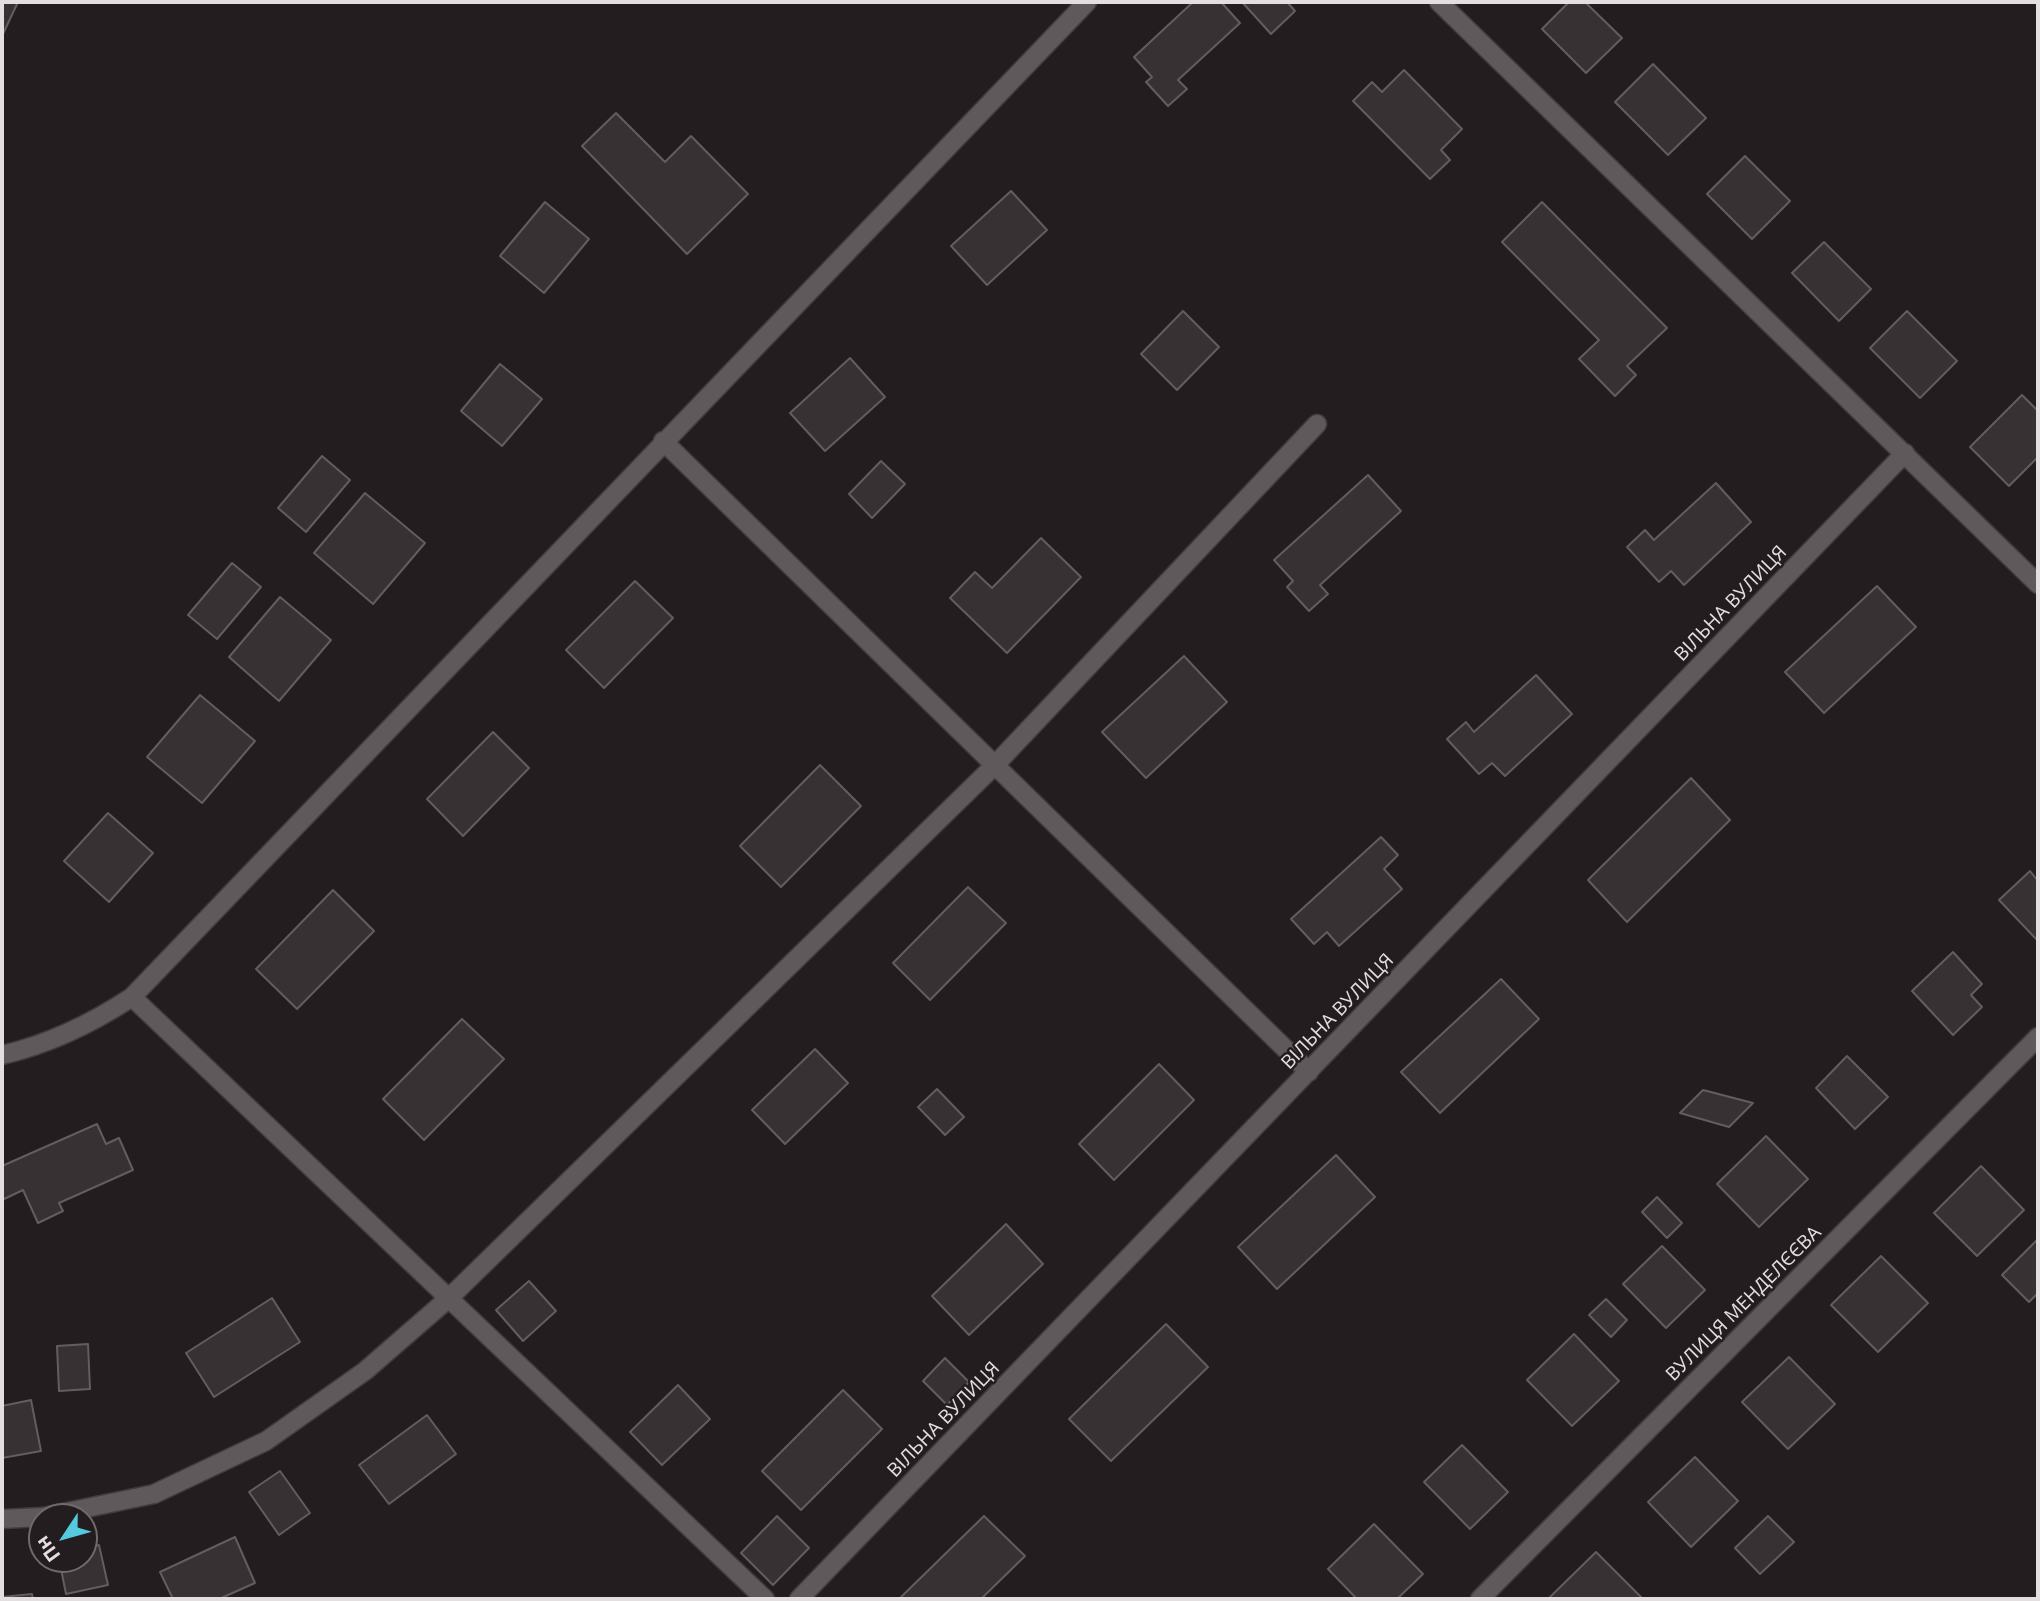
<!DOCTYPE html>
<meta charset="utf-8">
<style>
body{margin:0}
#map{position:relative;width:2040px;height:1601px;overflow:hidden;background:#231d1f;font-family:"Open Sans",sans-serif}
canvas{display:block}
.frame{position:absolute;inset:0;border:4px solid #e3dee0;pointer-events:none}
.north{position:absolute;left:28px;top:1503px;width:70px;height:70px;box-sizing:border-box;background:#231d1f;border:2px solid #706a6c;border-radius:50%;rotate:234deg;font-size:19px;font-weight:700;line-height:28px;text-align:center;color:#e3dee0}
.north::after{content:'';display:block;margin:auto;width:24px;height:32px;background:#54cade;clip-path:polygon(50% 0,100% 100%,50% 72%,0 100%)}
</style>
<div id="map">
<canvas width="2040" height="1601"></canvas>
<div class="frame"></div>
<div class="north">Пн</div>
</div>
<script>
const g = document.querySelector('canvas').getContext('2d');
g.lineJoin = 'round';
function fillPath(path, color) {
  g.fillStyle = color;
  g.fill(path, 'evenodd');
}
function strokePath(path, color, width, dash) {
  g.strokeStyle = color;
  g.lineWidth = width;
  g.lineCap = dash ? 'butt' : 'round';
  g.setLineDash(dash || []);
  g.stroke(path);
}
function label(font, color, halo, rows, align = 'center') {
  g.font = font + ' "Open Sans",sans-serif';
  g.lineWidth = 5;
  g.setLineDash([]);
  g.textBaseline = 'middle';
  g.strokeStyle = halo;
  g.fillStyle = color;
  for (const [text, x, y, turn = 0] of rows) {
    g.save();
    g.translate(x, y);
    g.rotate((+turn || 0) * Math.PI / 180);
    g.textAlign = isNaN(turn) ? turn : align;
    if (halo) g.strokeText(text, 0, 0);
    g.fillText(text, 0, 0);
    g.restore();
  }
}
const building = new Path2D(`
 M2 2H18L2 36Z
 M1193 2H1221L1240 23 1178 80 1187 89 1168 106 1146 82 1152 77 1134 57Z
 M1242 2H1287L1295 11 1271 34Z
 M1569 2H1585L1622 38 1586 73 1542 29Z
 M1653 64 1706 118 1668 155 1615 102Z
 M1404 70 1462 129 1441 150 1450 160 1430 179 1353 101 1372 82 1382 92Z
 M616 113 665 162 691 136 748 194 687 254 582 146Z
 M1745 156 1790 201 1752 239 1707 194Z
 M1011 191 1047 230 987 285 951 246Z
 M545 202 589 239 544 293 500 256Z
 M1542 202 1667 328 1627 366 1636 375 1615 396 1579 359 1599 340 1502 242Z
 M1824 242 1871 289 1839 321 1792 273Z
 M1183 311 1219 347 1177 390 1141 354Z
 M1907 311 1957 361 1920 398 1870 348Z
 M850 358 885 397 825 451 790 413Z
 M500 364 542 399 502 446 461 411Z
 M2022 395 2038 411V457L2009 486 1970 447Z
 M322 456 350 480 306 532 278 508Z
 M881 461 905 484 872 518 849 494Z
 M1368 475 1401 511 1320 585 1328 594 1309 611 1287 587 1293 581 1274 560Z
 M1716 483 1751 522 1684 585 1671 571 1659 582 1627 547 1645 530 1654 540Z
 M365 493 425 543 373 604 314 553Z
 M1041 538 1081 577 1007 653 950 598 975 572 992 588Z
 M232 563 261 587 217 639 188 615Z
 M635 581 673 618 604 688 566 650Z
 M1877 586 1916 627 1824 713 1785 672Z
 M280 597 331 640 279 701 229 657Z
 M1184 656 1227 702 1146 778 1102 732Z
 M1536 675 1572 714 1505 776 1492 763 1479 774 1447 739 1466 722 1474 732Z
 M200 695 255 741 202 803 147 757Z
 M493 732 529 768 463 836 427 799Z
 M820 765 861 806 781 887 740 846Z
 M1691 778 1730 820 1627 922 1588 880Z
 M108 813 153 853 109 902 64 861Z
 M1381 837 1398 855 1384 869 1402 889 1339 946 1327 932 1314 944 1291 919Z
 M2030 871 2038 881V941L1999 900Z
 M968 887 1006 923 930 1000 893 963Z
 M333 890 374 931 297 1009 256 969Z
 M1953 952 1982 984 1971 995 1982 1007 1953 1035 1912 991Z
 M1501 979 1539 1019 1440 1113 1401 1072Z
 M462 1019 504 1059 424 1140 383 1099Z
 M815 1049 848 1083 785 1144 752 1110Z
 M1847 1056 1888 1097 1855 1129 1816 1088Z
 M1159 1064 1194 1100 1114 1180 1079 1144Z
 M937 1089 964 1117 945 1135 918 1107Z
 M1703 1090 1753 1103 1729 1127 1680 1113Z
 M97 1124 106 1144 119 1138 133 1170 59 1203 63 1211 38 1223 23 1190 2 1200V1166Z
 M1766 1136 1808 1179 1759 1227 1717 1184Z
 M1336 1155 1375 1197 1277 1289 1238 1247Z
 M1981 1166 2024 1210 1977 1256 1934 1213Z
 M1657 1197 1682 1223 1667 1238 1642 1212Z
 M1006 1224 1043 1264 969 1335 932 1296Z
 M2038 1239V1293L2029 1302 2002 1275Z
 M1662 1246 1705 1290 1666 1328 1623 1284Z
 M1881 1256 1928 1303 1878 1352 1831 1305Z
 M529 1281 556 1311 523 1341 496 1310Z
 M272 1298 300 1342 214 1397 186 1353Z
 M1606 1299 1627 1320 1611 1337 1589 1315Z
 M1166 1324 1208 1367 1111 1461 1069 1419Z
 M1574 1334 1619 1381 1572 1426 1527 1380Z
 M88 1344 90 1389 59 1391 57 1346Z
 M1789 1357 1835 1404 1788 1449 1742 1402Z
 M945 1358 969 1382 947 1405 923 1381Z
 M678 1385 710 1419 662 1465 630 1432Z
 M843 1390 882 1429 801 1510 762 1471Z
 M31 1400 41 1451 2 1458V1406Z
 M427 1415 456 1454 389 1504 359 1465Z
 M1462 1445 1508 1492 1470 1529 1424 1482Z
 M1695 1457 1738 1501 1691 1547 1648 1502Z
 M280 1471 310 1513 279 1535 249 1492Z
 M777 1516 809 1548 773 1585 741 1553Z
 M984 1516 1025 1556 981 1599H899Z
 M1768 1516 1794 1542 1760 1574 1735 1548Z
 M1374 1524 1423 1574 1397 1599H1357L1328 1569Z
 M235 1537 255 1583 219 1599H173L160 1572Z
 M99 1545 108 1585 66 1594 59 1559H84V1548Z
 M1596 1552 1643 1599H1548Z
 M32 1594 33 1599H2V1597Z`);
const street = new Path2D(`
 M1439 2 2038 584
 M663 441 1309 1072
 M132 997 765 1599
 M2 1055C50 1044 91 1024 132 997L1087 2
 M43 1517 154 1494 266 1441 365 1371 449 1298 995 765 1317 424
 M2 1519 42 1517
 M799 1599 1905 453
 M1480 1599 2038 1037`);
const streetNames = [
 ["ВІЛЬНА ВУЛИЦЯ",1731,604,-46],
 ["ВІЛЬНА ВУЛИЦЯ",1338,1012,-46],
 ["ВУЛИЦЯ МЕНДЕЛЄЄВА",1744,1304,-45],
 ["ВІЛЬНА ВУЛИЦЯ",944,1420,-46]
];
fillPath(building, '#373133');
strokePath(building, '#645c5f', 2);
strokePath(street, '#403b3d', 21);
strokePath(street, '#60595b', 18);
label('19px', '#e3dee0', '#231d1f', streetNames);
</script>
